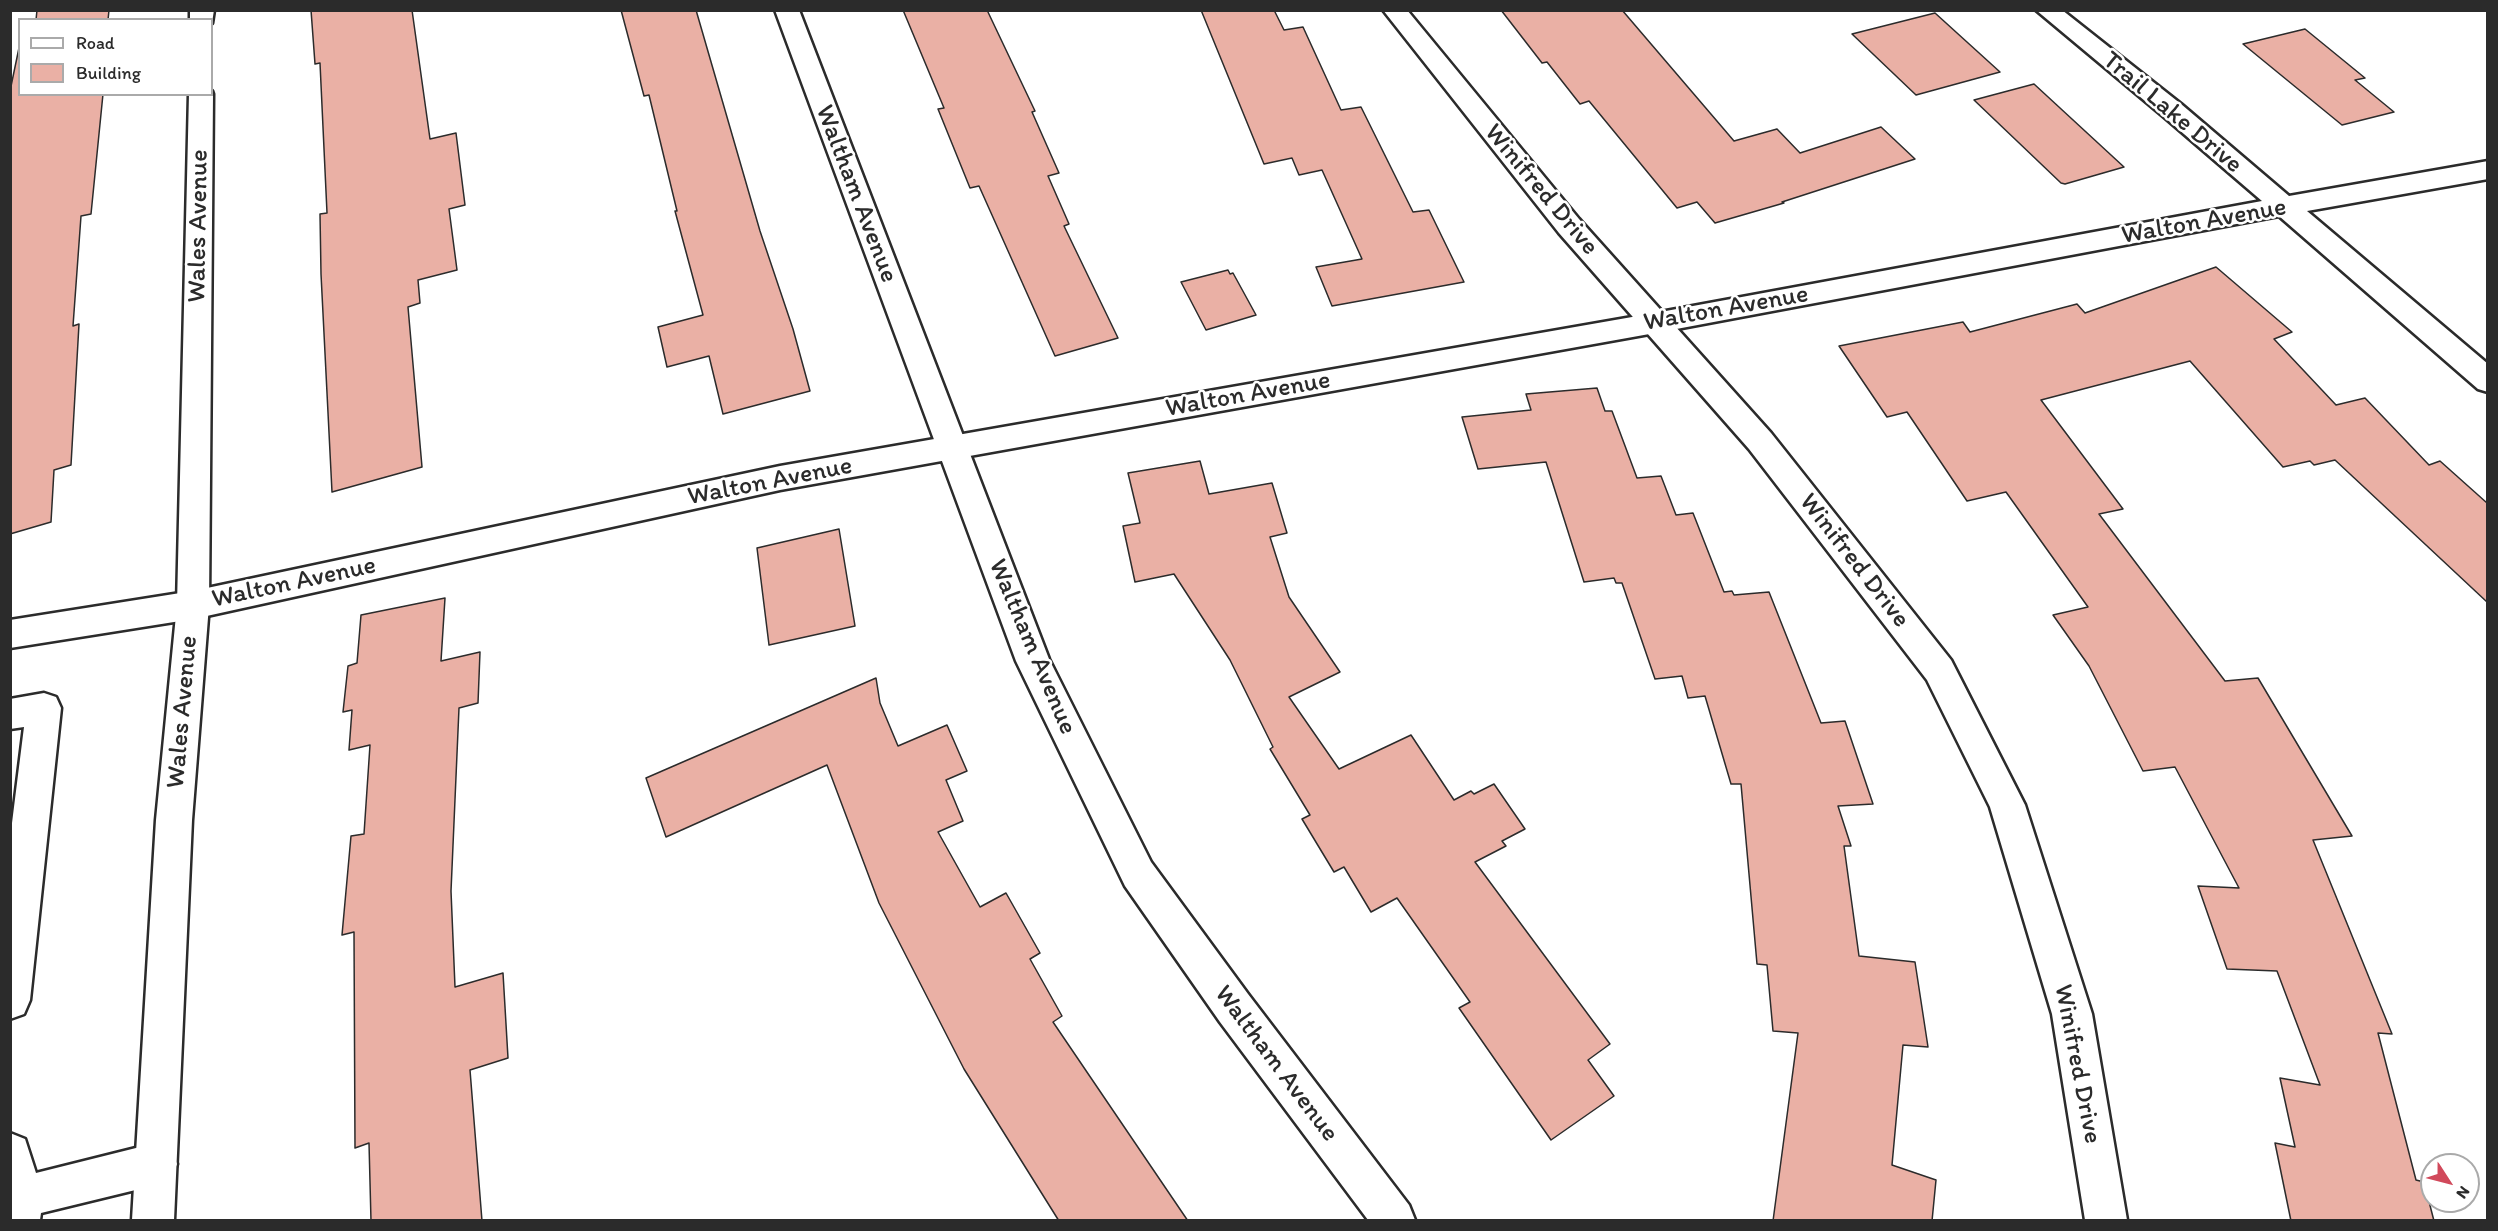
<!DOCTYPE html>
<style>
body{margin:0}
#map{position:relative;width:2498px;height:1231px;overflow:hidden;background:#fff;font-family:Itim,sans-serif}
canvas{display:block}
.frame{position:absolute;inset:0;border:12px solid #2b2b2b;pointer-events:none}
.legend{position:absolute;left:18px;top:18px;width:195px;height:78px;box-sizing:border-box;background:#fff;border:2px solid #aaa;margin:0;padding:8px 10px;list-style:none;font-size:18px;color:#2b2b2b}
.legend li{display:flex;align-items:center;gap:12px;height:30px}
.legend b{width:30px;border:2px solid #aaa}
.north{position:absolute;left:2420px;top:1153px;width:60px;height:60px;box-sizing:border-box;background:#fff;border:2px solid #aaa;border-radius:50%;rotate:126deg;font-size:16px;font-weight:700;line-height:24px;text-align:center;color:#2b2b2b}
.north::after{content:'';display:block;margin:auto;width:21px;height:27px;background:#d1495b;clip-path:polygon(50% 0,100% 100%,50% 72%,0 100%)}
</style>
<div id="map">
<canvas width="2498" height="1231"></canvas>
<div class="frame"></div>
<ul class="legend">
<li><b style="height:8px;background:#fff"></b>Road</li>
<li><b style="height:16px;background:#eab0a5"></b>Building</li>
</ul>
<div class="north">N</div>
</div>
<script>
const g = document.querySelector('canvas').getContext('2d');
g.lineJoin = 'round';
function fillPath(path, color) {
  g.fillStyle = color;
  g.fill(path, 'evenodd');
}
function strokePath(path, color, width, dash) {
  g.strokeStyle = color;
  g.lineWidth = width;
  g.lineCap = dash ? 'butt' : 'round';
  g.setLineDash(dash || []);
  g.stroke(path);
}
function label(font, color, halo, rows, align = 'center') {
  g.font = font + ' Itim,sans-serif';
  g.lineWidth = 5;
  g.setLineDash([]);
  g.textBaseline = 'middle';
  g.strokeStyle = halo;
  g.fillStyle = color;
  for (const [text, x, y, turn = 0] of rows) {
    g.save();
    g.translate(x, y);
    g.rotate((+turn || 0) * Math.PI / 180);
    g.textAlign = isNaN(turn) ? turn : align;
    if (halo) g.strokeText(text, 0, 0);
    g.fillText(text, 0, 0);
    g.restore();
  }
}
const building = new Path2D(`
 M37 10H109L108 20H36Z
 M311 10H412L430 139 456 133 465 205 449 209 457 270 418 280 420 303 408 307 422 467 332 492 321 274 320 214 327 213 320 63 315 64Z
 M621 10H696L760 231 793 329 810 391 723 414 709 356 667 367 658 327 703 315 675 211H677L649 95 644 96Z
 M903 10H987L1035 111 1032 112 1059 173 1048 176 1069 224 1064 226 1118 338 1055 356 979 186 970 188 938 109 944 108Z
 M1201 10H1274L1284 30 1303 27 1341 110 1361 107 1413 212 1429 210 1464 282 1332 306 1316 267 1362 259 1322 170 1299 175 1292 158 1264 164Z
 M1501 10H1622L1734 141 1777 129 1800 153 1881 127 1915 159 1782 202 1784 203 1715 223 1697 202 1677 208 1589 101 1580 104 1547 62 1542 63Z
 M1935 13 2000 72 1916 95 1852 34Z
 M2305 29 2365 78 2355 80 2394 112 2342 125 2243 44Z
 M20 43V94H103L91 214 81 216 73 326 79 324 71 465 54 470 51 522 10 534V91Z
 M2034 84 2124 167 2065 184 2061 183 1974 100Z
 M2216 267 2292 332 2274 339 2336 405 2365 398 2429 465 2440 461 2487 503V602L2335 460 2314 465 2310 461 2283 467 2190 361 2041 400 2123 509 2099 514 2225 681 2258 678 2352 836 2313 840 2392 1034 2378 1033 2416 1180 2424 1182 2434 1221H2291L2275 1143 2295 1147 2280 1078 2320 1085 2277 971 2227 969 2198 886 2239 888 2175 767 2143 771 2089 666 2053 615 2088 607 2006 492 1967 501 1907 412 1887 417 1839 346 1963 322 1970 332 2077 304 2085 313Z
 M1228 270 1230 274 1233 273 1256 315 1206 330 1181 282Z
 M1597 388 1605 411H1612L1637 478 1661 476 1676 515 1693 513 1724 592 1732 591 1734 595 1769 592 1821 723 1845 721 1873 804 1838 806 1851 846H1844L1859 956 1915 962 1928 1047 1903 1045 1892 1165 1936 1180 1932 1221H1773L1798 1033 1773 1031 1767 965 1757 964 1741 784H1731L1705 696 1688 698 1682 676 1655 679 1622 583H1616L1614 578 1584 582 1546 462 1478 469 1462 417 1531 410 1526 394Z
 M1200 461 1209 494 1272 483 1287 533 1270 537 1289 597 1340 672 1289 697 1339 769 1411 735 1454 800 1471 791 1474 794 1494 784 1525 829 1502 841 1506 846 1475 862 1610 1044 1588 1060 1614 1096 1551 1140 1459 1008 1470 1002 1397 898 1371 912 1344 867 1334 872 1302 819 1310 815 1270 749 1273 747 1230 660 1174 574 1135 582 1123 526 1140 523 1128 473Z
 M839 529 855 626 769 645 757 548Z
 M445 598 441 661 480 652 478 703 459 708 451 891 455 987 503 973 508 1058 470 1070 482 1221H371L369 1143 355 1148 354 932 342 935 351 836 364 834 370 745 349 750 352 710 343 712 348 666 357 663 361 615Z
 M876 678 880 703 898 746 947 725 967 771 946 780 963 821 938 832 980 907 1006 893 1040 953 1030 959 1062 1016 1053 1022 1188 1221H1059L964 1069 879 903 827 765 666 837 646 778Z`);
const lane = new Path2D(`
 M44 693 56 697 61 708 30 1000 24 1014 10 1019V839L24 727 10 729V699Z
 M10 1133 25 1139 36 1173 156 1143 171 1149 177 1164 171 1179 156 1185 41 1213 40 1220H10Z`);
const street = new Path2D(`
 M190 10H214L212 23V20H190Z
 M775 10H799L1049 659 1151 862 1248 994 1409 1205 1415 1220H1368L1220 1022 1125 886 1016 661Z
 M1383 10H1407L1579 219 1771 433 1951 660 2025 805 2092 1014 2127 1220H2085L2052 1014 1990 807 1927 680 1749 449 1559 233Z
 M212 91 213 94 209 605 192 820 174 1220H132L156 820 177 605 189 94H212Z`);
const secondary = new Path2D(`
 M2036 10H2062L2181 104 2289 196 2488 161V179L2307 211 2488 364V392L2478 389 2279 216 1655 333 780 490 193 619 10 648V620L193 591 780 466 1655 313 2262 201 2163 116Z`);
const streetNames = [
 ["Trail Lake Drive",2172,113,40],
 ["Winifred Drive",1541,190,50],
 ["Waltham Avenue",856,194,69],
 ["Walton Avenue",2204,222,-10],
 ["Wales Avenue",199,226,-89],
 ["Walton Avenue",1726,309,-10],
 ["Walton Avenue",1248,395,-10],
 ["Walton Avenue",770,482,-11],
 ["Winifred Drive",1854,561,52],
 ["Walton Avenue",294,583,-12],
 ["Waltham Avenue",1032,647,67],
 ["Wales Avenue",183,712,-85],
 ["Waltham Avenue",1276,1064,53],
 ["Winifred Drive",2077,1064,79]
];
fillPath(building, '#eab0a5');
strokePath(building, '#2b2b2b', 1.5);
strokePath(lane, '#2b2b2b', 5);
strokePath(street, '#2b2b2b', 5);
strokePath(secondary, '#2b2b2b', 5);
fillPath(lane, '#fff');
fillPath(street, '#fff');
fillPath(secondary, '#fff');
label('26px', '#2b2b2b', '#fff', streetNames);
</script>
